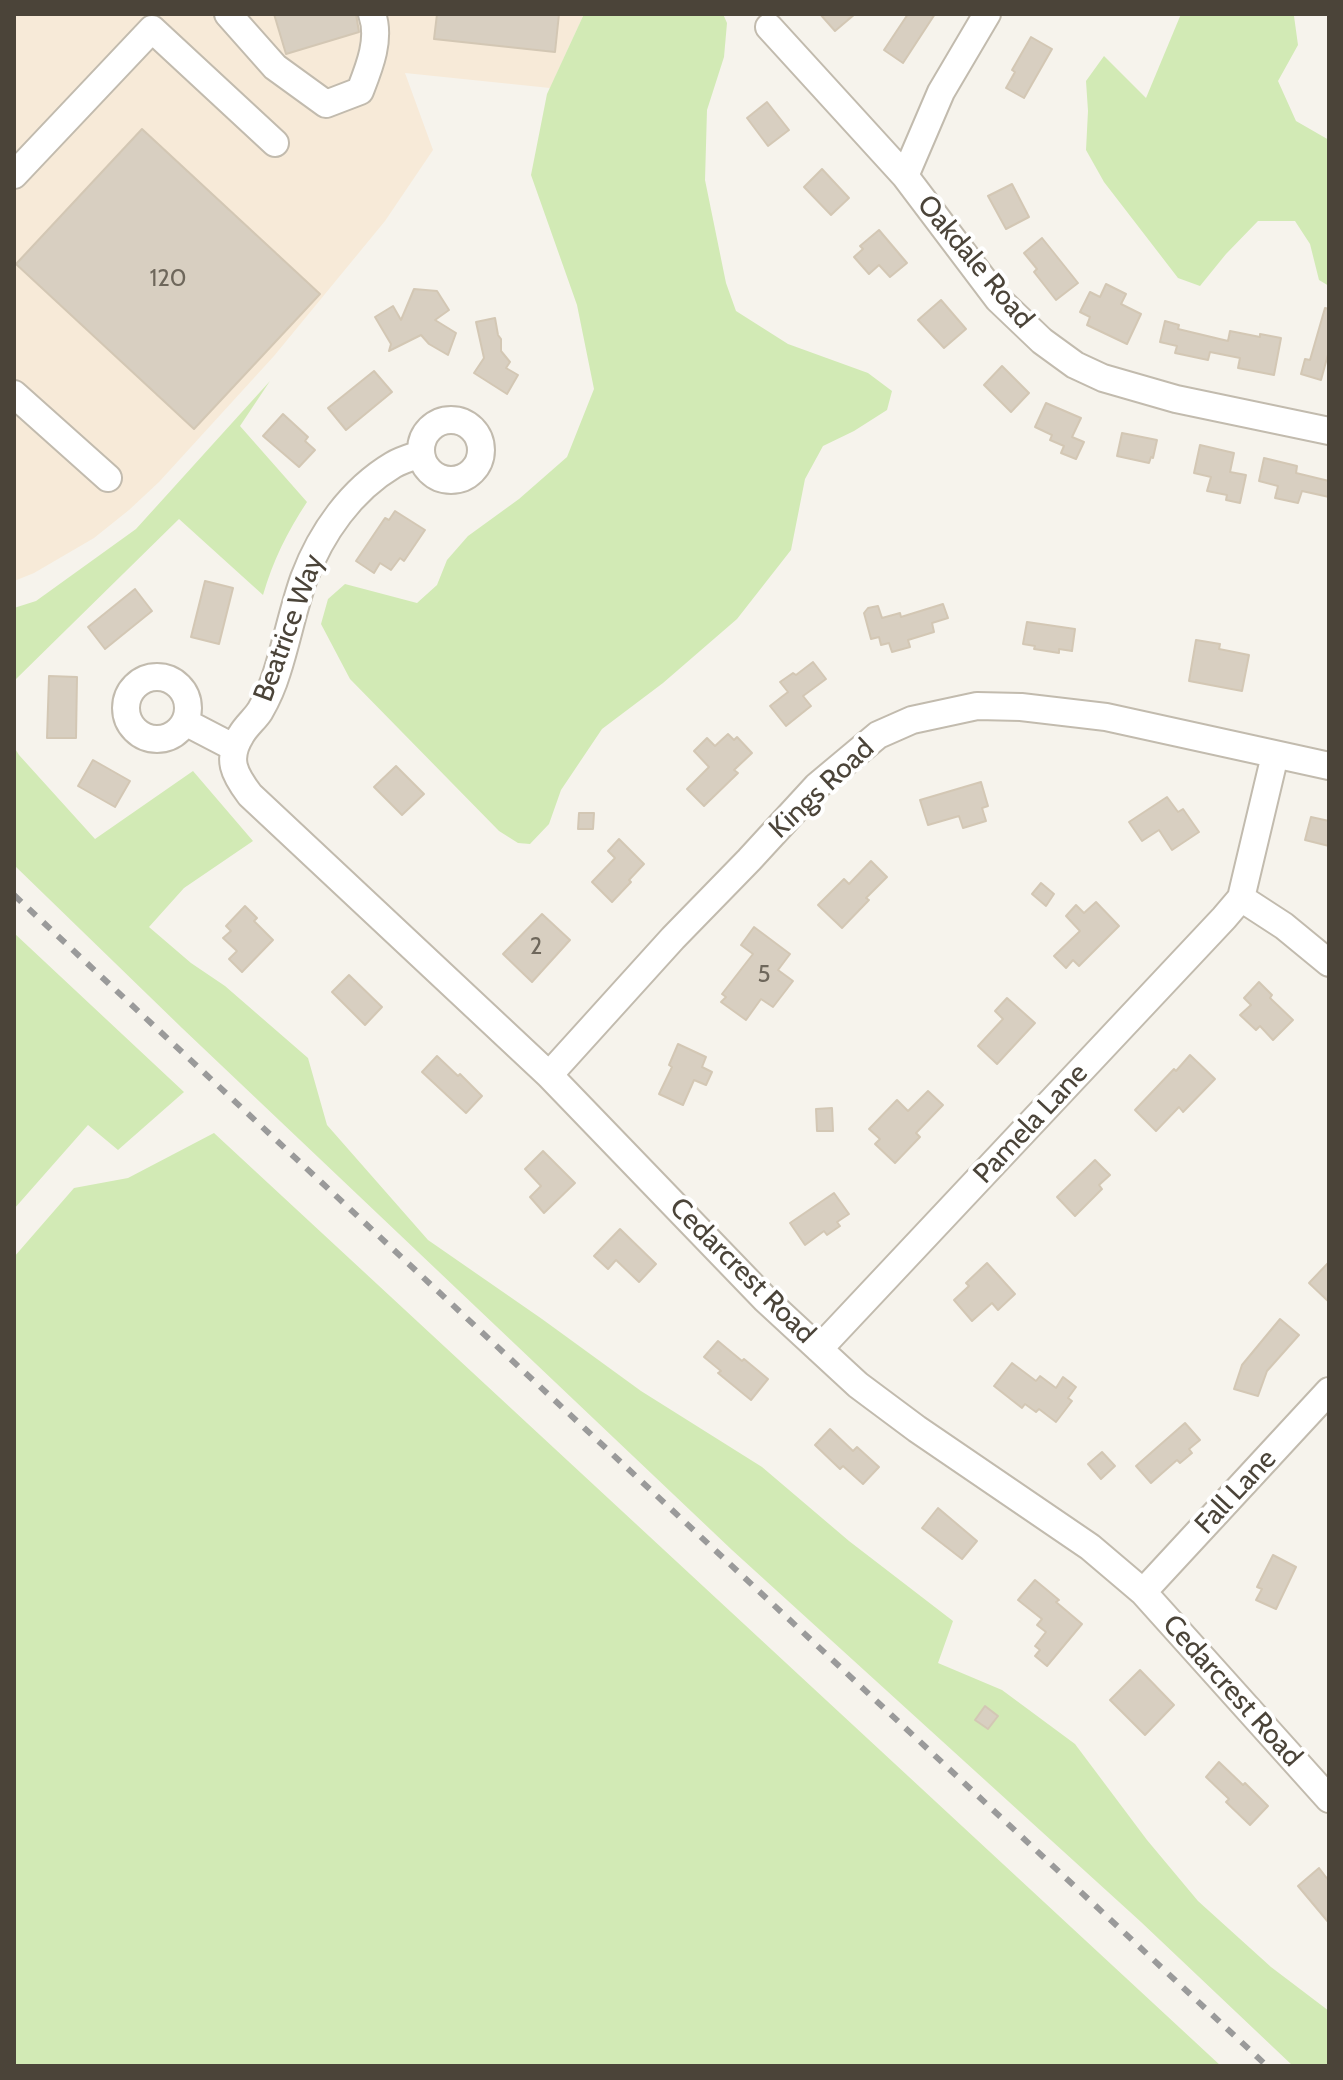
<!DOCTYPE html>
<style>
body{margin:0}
#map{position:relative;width:1343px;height:2080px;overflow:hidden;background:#f6f3ec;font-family:Cabin,sans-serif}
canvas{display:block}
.frame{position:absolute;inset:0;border:16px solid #4b4439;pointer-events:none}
</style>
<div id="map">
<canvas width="1343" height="2080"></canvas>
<div class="frame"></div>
</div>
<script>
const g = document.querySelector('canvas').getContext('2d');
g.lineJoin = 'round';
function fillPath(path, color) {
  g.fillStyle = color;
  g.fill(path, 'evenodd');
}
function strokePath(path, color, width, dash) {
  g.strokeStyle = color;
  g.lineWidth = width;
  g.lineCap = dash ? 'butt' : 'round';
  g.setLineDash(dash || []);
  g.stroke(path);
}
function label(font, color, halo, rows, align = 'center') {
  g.font = font + ' Cabin,sans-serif';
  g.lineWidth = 8;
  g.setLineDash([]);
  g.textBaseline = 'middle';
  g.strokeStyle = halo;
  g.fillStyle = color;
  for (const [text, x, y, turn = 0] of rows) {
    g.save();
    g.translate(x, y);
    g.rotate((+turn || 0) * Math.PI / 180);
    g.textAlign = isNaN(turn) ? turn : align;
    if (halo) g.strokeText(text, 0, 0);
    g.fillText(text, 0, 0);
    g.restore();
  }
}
const commercial = new Path2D(`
 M14 14H584L550 88 405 73 433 150 385 221 274 356 159 482 129 510 94 538 34 573 14 581Z`);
const green = new Path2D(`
 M584 14H723L727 23 724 57 707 110 705 180 726 283 736 311 788 344 868 373 892 391 887 410 854 431 823 446 805 479 791 550 737 619 663 683 602 729 561 790 549 824 530 844 518 843 499 831 350 679 321 624 328 599 345 584 417 603 437 585 447 560 468 536 519 499 567 457 594 389 577 305 531 175 547 94Z
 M1181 14H1289L1294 16 1298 45 1278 81 1296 121 1329 140V286L1319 280 1310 244 1295 221H1258L1226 254 1200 286 1178 278 1104 182 1086 150 1088 111 1086 81 1104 56 1146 98Z
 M270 381 240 426 307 502C287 532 273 561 263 595L179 519 14 681V608L36 601 136 529Z
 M14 747 19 755 95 839 193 771 253 841 184 888 149 927 191 963 225 986 308 1058 327 1125 428 1240 542 1319 641 1391 762 1467 849 1541 953 1621 938 1663 1002 1690 1075 1744 1147 1840 1198 1901 1271 1967 1329 2011V2066H1293L1141 1922 732 1550 182 1028 14 865Z
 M14 933 184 1092 118 1150 88 1125 14 1209Z
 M214 1133 1221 2066H14V1257L74 1188 128 1178Z`);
const building = new Path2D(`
 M274 14H356L359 32 286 54Z
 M437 14H559L555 52 434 39Z
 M820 14H855L835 31Z
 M908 14H935L903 63 884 50Z
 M1031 37 1052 49 1024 98 1006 88 1015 72 1012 70Z
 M767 102 789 130 768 146 747 118Z
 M142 129 320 294 194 429 16 264Z
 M822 169 849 198 831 215 804 187Z
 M1012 184 1029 217 1006 229 988 196Z
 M879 230 907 263 890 277 879 265 869 274 854 257 863 249 860 246Z
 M1042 238 1078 283 1056 300 1034 272 1037 269 1024 253Z
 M1106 284 1126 294 1121 304 1141 314 1127 344 1087 325 1090 317 1080 312 1090 292 1100 297Z
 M414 289 437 291 449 310 435 320 456 333 448 355 429 344 421 335 389 351 391 344 375 317 393 306 401 320Z
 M941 300 966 329 944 348 918 320Z
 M1325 308 1329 309V351L1321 380 1301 374 1305 359 1310 360Z
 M495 318 498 335 501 339V351L510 362 506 368 518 375 507 394 474 373 484 358 476 322Z
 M1165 321 1179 325 1178 329 1228 341 1230 331 1260 337V334L1281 338 1274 375 1238 368 1240 358 1210 352 1208 360 1175 353 1177 346 1160 342Z
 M1002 366 1029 393 1011 412 984 385Z
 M374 371 392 392 346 430 328 408Z
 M1046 403 1081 418 1072 437 1084 442 1076 459 1061 453 1064 446 1050 440 1052 435 1035 427Z
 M283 414 308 437 305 441 315 450 299 467 263 436Z
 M1122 433 1157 440 1153 458 1151 457 1149 463 1117 456Z
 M1200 445 1234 453 1230 472 1246 475 1240 503 1226 500 1227 495 1207 491 1211 477 1194 473Z
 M1264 458 1297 466 1296 473 1329 481V497L1302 491 1298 503 1275 498 1278 486 1259 481Z
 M395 511 425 530 404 561 400 558 391 570 380 563 374 573 356 561 385 518 389 520Z
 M205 581 233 588 219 644 191 637Z
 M135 589 152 611 105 649 88 627Z
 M943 604 948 618 932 623 934 632 908 640 910 647 892 652 889 643 881 645 879 637 871 639 864 613 868 608 878 606 882 618 900 613 901 617Z
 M1027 622 1075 629 1072 651 1059 649V653L1034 649 1035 646 1023 644Z
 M1196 640 1220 644 1219 649 1249 655 1242 691 1189 681Z
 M813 662 826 679 803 696 811 706 786 726 770 706 788 692 780 682 793 673 796 675Z
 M49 676 77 677 76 738H47Z
 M728 734 734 740 737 737 752 753 734 770 738 773 704 806 687 789 709 767 694 751 707 738 715 746Z
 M93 760 130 781 115 807 78 786Z
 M396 766 424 794 402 815 374 787Z
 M981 782 988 806 982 808 986 821 963 828 959 816 928 825 920 800Z
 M1167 797 1178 812 1183 809 1199 832 1172 850 1159 830 1142 841 1129 822Z
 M579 813H594L593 829H578Z
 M1311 817 1329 821V846L1305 840Z
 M619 839 644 864 629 880 631 882 612 902 592 882 615 858 608 851Z
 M871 861 887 877 866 898 869 900 842 928 818 905 844 879 849 884Z
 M1041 883 1054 894 1046 906 1032 894Z
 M1096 902 1119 926 1079 966 1073 960 1066 968 1054 956 1080 931 1066 916 1076 905 1084 913Z
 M245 906 257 918 254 921 273 940 242 972 229 959 237 951 223 938 231 931 226 926Z
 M542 914 570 940 532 982 503 954Z
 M754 927 790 954 778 970 793 981 773 1007 761 999 746 1020 721 1002 726 997 722 994 753 954 741 945Z
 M349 975 382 1007 365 1025 332 992Z
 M1259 982 1272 995 1270 998 1293 1020 1273 1040 1260 1026 1256 1030 1240 1015 1251 1005 1244 998Z
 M1007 998 1035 1023 997 1064 978 1046 1003 1019 995 1011Z
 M678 1044 706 1057 702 1067 712 1072 706 1085 694 1080 683 1105 659 1094 672 1067 669 1065Z
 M1190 1055 1215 1079 1183 1112 1179 1107 1156 1131 1135 1110 1174 1069 1176 1071Z
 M437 1056 458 1076 460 1074 482 1096 466 1113 422 1072Z
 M928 1091 943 1105 916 1133 920 1137 895 1163 875 1144 880 1139 869 1129 897 1100 908 1111Z
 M832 1108 833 1131H817L816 1109Z
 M543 1151 575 1183 544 1213 530 1197 541 1186 525 1169Z
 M1095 1160 1110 1175 1099 1185 1102 1189 1075 1216 1057 1197Z
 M834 1193 849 1214 837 1222 840 1226 827 1235 824 1231 805 1245 790 1223Z
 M620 1229 656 1264 639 1282 616 1260 608 1269 594 1256Z
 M1329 1262V1302L1309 1283Z
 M987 1263 1015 1294 998 1310 992 1303 972 1321 954 1300 969 1286 966 1283Z
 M1280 1319 1299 1335 1267 1371 1258 1396 1234 1389 1242 1365Z
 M718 1341 742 1361 744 1359 768 1379 751 1400 718 1373 721 1371 704 1357Z
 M1012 1363 1036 1381 1040 1376 1056 1388 1063 1377 1076 1387 1068 1398 1072 1401 1056 1422 1039 1409 1036 1412 1025 1404 1022 1408 994 1386Z
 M1185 1423 1200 1440 1189 1449 1192 1453 1180 1463 1177 1460 1151 1483 1136 1466Z
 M830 1429 853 1451 857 1447 879 1467 863 1484 843 1466 840 1469 815 1445Z
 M1102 1452 1115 1466 1101 1479 1088 1464Z
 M938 1508 977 1541 962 1559 922 1528Z
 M1273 1555 1296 1567 1276 1609 1256 1600 1262 1589 1257 1587Z
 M1035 1580 1059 1600 1056 1602 1082 1624 1047 1666 1035 1656 1040 1650 1035 1646 1046 1632 1037 1625 1042 1619 1018 1600Z
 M1140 1670 1174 1705 1145 1735 1110 1700Z
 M985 1706 998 1716 988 1729 975 1720Z
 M1219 1762 1243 1785 1245 1783 1268 1806 1250 1825 1226 1802 1229 1799 1206 1777Z
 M1319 1868 1329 1881V1923L1298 1886Z`);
const minor = new Path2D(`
 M228 14 275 67 326 104 360 91C369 68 381 39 372 14
 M769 27 905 176 998 299 1042 341 1075 365 1103 378 1176 399 1329 431
 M14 175 152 29 275 143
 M905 176 941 92 987 14
 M14 394 108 478
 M421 450a30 30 0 1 1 60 0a30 30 0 1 1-60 0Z
 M421 454C412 457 401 460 393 465 351 490 321 533 304 578 293 609 287 641 277 672 273 685 267 699 260 711 255 719 246 726 241 735 226 759 234 774 250 795L549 1075 766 1300 858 1385 917 1429 1090 1547 1143 1592 1329 1799
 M126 708a31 31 0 1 1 62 0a31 31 0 1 1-62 0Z
 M185 722 235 748
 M1275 755 1241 898 1284 926 1329 963
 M549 1075 673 938 749 860 817 786 878 735 912 720 977 706 1021 707 1106 717 1329 766
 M819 1349 1224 918 1241 898
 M1143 1592 1329 1391`);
const rail = new Path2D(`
 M14 895 1267 2066`);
const numberNames = [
 ["120",168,279],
 ["2",536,947],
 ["5",764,975]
];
const streetNames = [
 ["Oakdale Road",975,262,50],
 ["Beatrice Way",289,628,-70],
 ["Kings Road",822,789,-43],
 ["Pamela Lane",1031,1124,-47],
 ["Cedarcrest Road",742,1271,45],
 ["Fall Lane",1236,1492,-47],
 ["Cedarcrest Road",1232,1691,48]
];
fillPath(commercial, '#f7ead8');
fillPath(green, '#d2eab5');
fillPath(building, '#d8cfc1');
strokePath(building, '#d3c7b4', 2);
strokePath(minor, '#c2bbae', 30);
strokePath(minor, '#fff', 26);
strokePath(rail, '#9a9a9a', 6, [10, 10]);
label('24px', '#6e675b', null, numberNames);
label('28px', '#4b4439', '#fff', streetNames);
</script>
